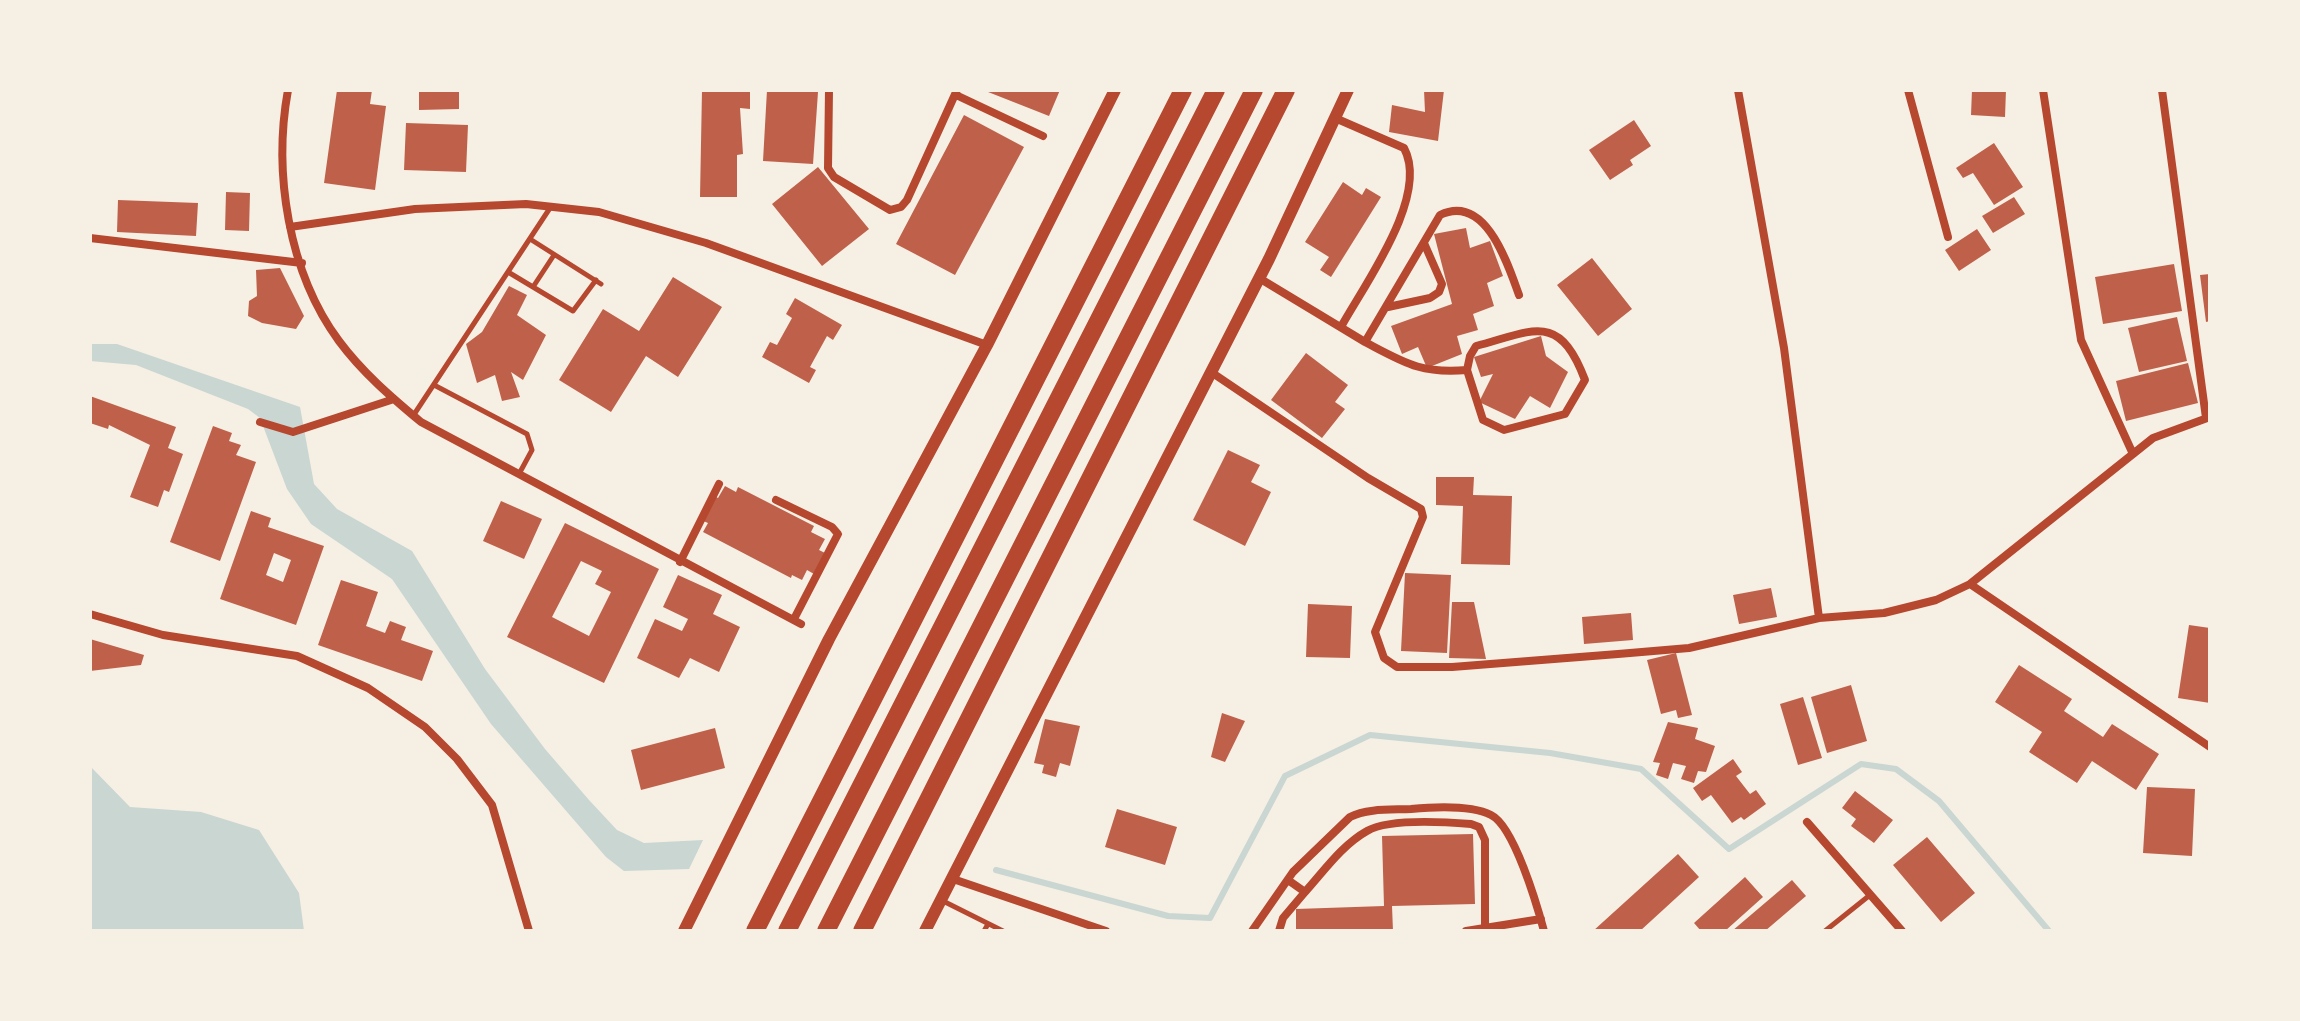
<!DOCTYPE html>
<style>
body{margin:0}
#map{position:relative;width:2300px;height:1021px;overflow:hidden;background:#f6efe4;font-family:Commissioner,sans-serif}
canvas{display:block}
.frame{position:absolute;inset:0;border:92px solid #f6efe4;pointer-events:none}
</style>
<div id="map">
<canvas width="2300" height="1021"></canvas>
<div class="frame"></div>
</div>
<script>
const g = document.querySelector('canvas').getContext('2d');
g.lineJoin = 'round';
function fillPath(path, color) {
  g.fillStyle = color;
  g.fill(path, 'evenodd');
}
function strokePath(path, color, width, dash) {
  g.strokeStyle = color;
  g.lineWidth = width;
  g.lineCap = dash ? 'butt' : 'round';
  g.setLineDash(dash || []);
  g.stroke(path);
}
const water = new Path2D(`
 M90 344H117L300 407 314 484 337 509 412 551 485 669 545 749 589 800 617 830 644 843 703 840 689 869 624 871 606 857 491 724 392 579 311 524 287 489 260 418 248 409 136 365 90 361Z
 M90 766 130 807 201 812 259 830 299 893 304 931H90Z`);
const stream = new Path2D(`
 M996 870 1168 916 1210 918 1285 776 1370 735 1550 753 1641 769 1729 849 1861 764 1896 769 1939 801 2049 931`);
const building = new Path2D(`
 M337 90H372L370 104 386 106 375 190 324 183Z
 M419 90H459V109L419 110Z
 M702 90H750V109L740 108 743 154 737 155V197H700Z
 M767 90 818 92 813 164 763 161Z
 M983 90H1060L1049 116Z
 M1424 90H1444L1438 141 1389 132 1392 105 1425 112Z
 M1972 90H2006L2005 117 1971 115Z
 M964 115 1024 147 955 275 896 244Z
 M1634 120 1651 146 1630 160 1633 165 1610 180 1589 150Z
 M406 123 468 125 466 172 404 170Z
 M1994 143 2023 187 1994 205 1973 173 1963 178 1956 168Z
 M818 167 869 229 822 266 772 204Z
 M1343 182 1362 195 1366 188 1381 197 1331 277 1320 270 1329 257 1305 242Z
 M226 192 250 193 249 231 225 230Z
 M2014 197 2025 214 1993 233 1982 216Z
 M118 200 198 203 196 236 117 232Z
 M1466 228 1470 248 1490 241 1503 276 1487 283 1494 306 1473 314 1478 330 1457 336 1462 354 1427 368 1418 347 1402 354 1391 326 1452 304 1434 234Z
 M1977 229 1991 250 1959 271 1945 250Z
 M1592 258 1632 309 1598 336 1557 285Z
 M2174 264 2182 311 2103 324 2095 277Z
 M280 268 304 316 296 329 262 323 248 316 249 301 257 296 256 270Z
 M2210 274V321L2206 322 2200 275Z
 M673 277 722 307 678 377 646 356 611 412 559 380 603 309 639 331Z
 M509 286 527 295 517 315 546 335 523 380 511 372 520 397 502 401 495 375 477 383 466 344 482 332Z
 M795 298 842 325 833 340 827 336 810 367 816 370 809 383 762 357 770 342 777 345 792 318 786 314Z
 M2177 317 2187 361 2139 372 2128 328Z
 M1541 336 1546 356 1568 372 1550 408 1530 396 1515 419 1479 402 1493 374 1481 377 1474 357Z
 M1306 353 1348 385 1335 402 1345 409 1322 438 1271 400Z
 M2188 363 2198 403 2126 421 2116 381Z
 M90 396 176 427 168 448 183 454 169 492 164 490 158 507 130 497 150 445 109 425 108 429 90 423Z
 M213 426 232 433 229 441 241 445 236 455 256 462 220 561 170 542Z
 M1228 450 1260 465 1251 482 1271 492 1245 546 1193 520Z
 M1436 477H1474L1473 495 1512 496 1510 565 1461 564 1463 506 1436 505Z
 M725 486 736 492 738 487 814 526 811 532 825 539 819 550 825 553 814 574 807 570 802 580 792 575 791 578 703 532 708 523 701 520 714 496 718 498Z
 M501 501 542 519 524 559 483 541Z
 M251 511 271 518 268 527 324 546 296 625 220 599ZM274 553 291 560 283 582 266 575Z
 M565 523 659 569 604 683 507 637ZM581 561 602 571 595 584 611 592 589 636 552 617Z
 M1405 573 1451 575 1447 653 1401 651Z
 M678 575 722 595 713 614 740 627 719 672 690 658 679 678 637 658 655 619 682 631 688 619 663 607Z
 M341 580 378 592 366 626 385 633 390 621 406 627 401 640 433 651 422 681 318 645Z
 M1771 588 1777 617 1739 624 1733 595Z
 M1452 602H1474L1486 659 1449 658Z
 M1308 604 1352 606 1350 658 1306 657Z
 M1631 613 1633 640 1584 644 1582 617Z
 M2189 625 2210 628V703L2178 698Z
 M90 639 144 655 141 665 90 671Z
 M1676 653 1692 715 1678 718 1676 710 1661 714 1647 660Z
 M2019 665 2072 699 2064 711 2103 737 2112 724 2159 754 2136 790 2092 761 2077 783 2029 752 2042 732 1995 702Z
 M1851 685 1867 741 1827 753 1811 697Z
 M1803 697 1822 758 1798 765 1780 704Z
 M1222 713 1245 721 1225 762 1211 757Z
 M1045 719 1080 726 1070 766 1060 763 1056 777 1042 773 1044 765 1034 763Z
 M1668 722 1698 728 1695 739 1715 746 1706 772 1698 771 1694 783 1681 779 1686 766 1673 763 1668 779 1656 775 1660 763 1653 762Z
 M715 728 725 768 641 790 631 750Z
 M1733 759 1742 772 1736 776 1750 794 1756 790 1766 804 1744 820 1741 817 1732 823 1711 795 1702 801 1693 788Z
 M2147 787 2195 789 2192 856 2143 853Z
 M1855 791 1893 820 1874 843 1851 826 1856 819 1842 808Z
 M1117 809 1177 827 1165 865 1105 847Z
 M1473 834 1475 904 1392 906 1393 931H1296V909L1384 906 1382 836Z
 M1927 837 1975 893 1941 922 1893 865Z
 M1678 854 1699 877 1640 931H1593Z
 M1745 877 1763 897 1725 931H1701L1694 923Z
 M1792 880 1806 896 1765 931H1732Z`);
const service = new Path2D(`
 M530 239 601 284
 M508 272 573 311 596 280
 M533 287 554 255
 M434 385 527 434 532 450 519 474
 M413 416 550 208
 M943 901 1003 931
 M984 931 988 924
 M1825 931 1870 895`);
const minor = new Path2D(`
 M288 90C273 172 288 272 339 341 362 372 391 397 421 422L801 624
 M829 90 828 168 834 177 890 210 901 207 907 200 957 90
 M1738 90 1784 348 1819 618
 M1908 90 1948 237
 M2043 90 2081 340 2133 454
 M2162 90 2206 418
 M956 95 1043 136
 M1335 118 1404 148C1430 196 1364 285 1341 327
 M290 227 415 209 526 204 599 212 706 243 987 345
 M90 238 302 263
 M1259 278 1365 342 1440 215C1486 193 1508 265 1519 295
 M1388 307 1430 298 1439 292 1442 284 1424 243
 M1365 342C1405 363 1421 374 1467 370L1470 356 1476 346C1533 331 1559 311 1585 380L1565 414 1504 430 1483 420 1467 370
 M1211 372 1368 478 1421 509 1423 517 1375 632 1384 658 1397 667H1452L1618 654 1689 648 1819 618 1884 613 1936 600 1970 584 2153 438 2210 417
 M260 422 293 432 394 399
 M776 500 832 527 838 534 794 619
 M680 562 719 484
 M1970 584 2210 747
 M90 614 163 635 297 656 368 688 425 727 457 759 492 805 529 931
 M1807 822 1902 931
 M953 879 1106 931
 M1305 892C1324 871 1342 845 1367 831 1389 818 1446 822 1471 824L1479 827 1485 840V928
 M1252 931 1293 872 1350 817C1367 808 1393 810 1411 809 1433 807 1471 805 1491 815 1514 826 1537 905 1544 931
 M1279 931 1283 918 1305 892 1288 880
 M1466 931 1541 919`);
const tertiary = new Path2D(`
 M684 931 829 639 987 345 1115 90
 M925 931 1269 259 1348 90`);
const trunk = new Path2D(`
 M755 931 1183 90
 M787 931 1216 90
 M826 931 1254 90
 M862 931 1286 90`);
fillPath(water, '#c9d6d2');
strokePath(stream, '#c9d6d2', 6);
fillPath(building, '#bf614a');
strokePath(service, '#b5482f', 5);
strokePath(minor, '#b5482f', 8);
strokePath(tertiary, '#b5482f', 12);
strokePath(trunk, '#b5482f', 18);
</script>
